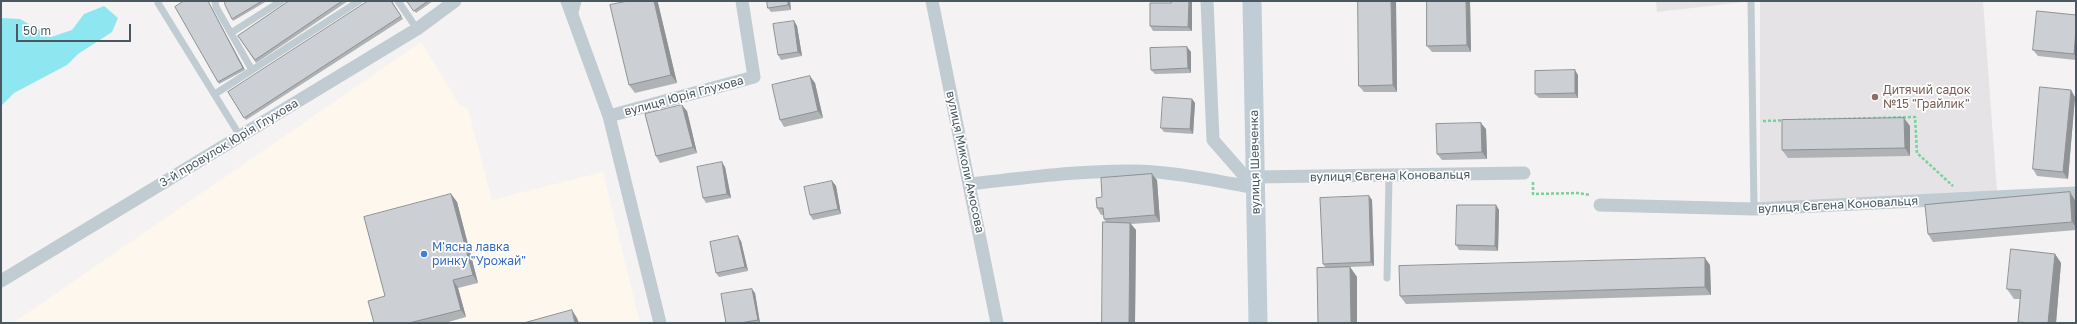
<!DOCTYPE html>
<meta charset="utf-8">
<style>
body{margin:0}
#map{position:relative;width:2077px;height:324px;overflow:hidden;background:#f4f2f2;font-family:"Golos Text",sans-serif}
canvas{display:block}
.frame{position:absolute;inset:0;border:2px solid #495861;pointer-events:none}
.scale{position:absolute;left:16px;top:24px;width:115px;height:18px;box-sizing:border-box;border:2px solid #495861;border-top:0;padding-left:5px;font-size:12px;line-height:14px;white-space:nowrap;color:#495861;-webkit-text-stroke:3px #fff;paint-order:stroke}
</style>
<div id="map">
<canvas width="2077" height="324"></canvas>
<div class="frame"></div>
<div class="scale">50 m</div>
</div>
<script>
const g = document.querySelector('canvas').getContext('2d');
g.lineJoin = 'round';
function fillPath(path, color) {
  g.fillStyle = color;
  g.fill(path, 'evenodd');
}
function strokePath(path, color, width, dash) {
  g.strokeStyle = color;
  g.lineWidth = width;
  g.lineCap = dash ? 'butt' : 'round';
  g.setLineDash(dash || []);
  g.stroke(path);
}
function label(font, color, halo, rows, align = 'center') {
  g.font = font + ' "Golos Text",sans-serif';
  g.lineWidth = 3.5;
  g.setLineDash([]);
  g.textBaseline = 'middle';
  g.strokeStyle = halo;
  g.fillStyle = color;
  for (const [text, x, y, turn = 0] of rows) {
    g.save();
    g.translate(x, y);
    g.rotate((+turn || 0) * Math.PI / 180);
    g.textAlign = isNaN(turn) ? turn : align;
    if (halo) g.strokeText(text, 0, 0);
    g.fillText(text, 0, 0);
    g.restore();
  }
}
const commercial = new Path2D(`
 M421 42 459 104 468 109 492 200 603 172 640 323H13Z`);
const education = new Path2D(`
 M1656 1H1753L1657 12Z
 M1760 1H1983L1997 191 1760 205Z`);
const water = new Path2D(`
 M104 6 118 18 112 32 78 54 67 65 14 93 1 106V115V18L20 19 51 37 72 30 84 14Z`);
const path = new Path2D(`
 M1763 121 1915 117 1917 153 1953 186
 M1533 182V194L1578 193 1590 195`);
const lane = new Path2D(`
 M159 1 158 3 240 136
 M215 1 216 7 252 70
 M398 1 417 29
 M1751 1 1754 209
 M574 16 578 1
 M231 33 281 1
 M215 94 359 1
 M1387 278 1389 177`);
const street = new Path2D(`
 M567 1 609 116 660 323
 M932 1 997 323
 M1207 1 1213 140 1255 188
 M609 116 754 77 742 1
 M1255 177 1524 173
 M969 184C1025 178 1081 170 1137 171 1177 172 1216 181 1255 188
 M1600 205 1754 209 2076 193
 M1 281 417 29 455 1`);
const secondary = new Path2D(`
 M1252 1 1258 323`);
const wall = new Path2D(`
 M184 1H208L245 70 219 84 218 82Z
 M225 1H267L233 21 232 19Z
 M289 1H348L256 63 238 36Z
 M392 1 403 19 246 120 228 92Z
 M407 1H433L416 13Z
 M628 1H657L658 3 677 83 635 93 629 85Z
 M767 1H790L791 10 771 12 768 8Z
 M1171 1H1192V31H1153L1150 26 1171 3Z
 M1358 1H1396L1397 92H1364L1359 86Z
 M1427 1H1470L1471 52H1432L1427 46Z
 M2076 15V60L2038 56 2033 50Z
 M794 21 797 26 802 56 781 60 778 55Z
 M1187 47 1191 52V73L1155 74 1151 70Z
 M1578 75V98H1539L1535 94Z
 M815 83 823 118 784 127 780 120Z
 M2075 97 2068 179 2037 176 2033 169Z
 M1192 99 1195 103 1193 134 1164 132 1161 128Z
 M687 111 697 153 660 163 656 156Z
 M1910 126V156L1788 158 1782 150Z
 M1486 129 1487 159 1442 160 1437 154Z
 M725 167 731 198 706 203 703 198Z
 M1157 180 1160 222 1131 224 1136 230 1135 323H1102L1106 222 1104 219V215H1101L1097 208 1102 197Z
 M832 181 836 186 841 214 813 220 810 215Z
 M451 194 457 202 478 283 458 288 466 317 445 323H374L385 296Z
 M1369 196 1372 200 1374 266 1348 267H1350L1357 277V323H1318L1326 268 1323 264Z
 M2075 200 2076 209V230L1933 242 1928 234Z
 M1496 205 1499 210 1498 251 1459 250 1456 245Z
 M741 241 748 271 719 277 716 273Z
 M2055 254 2061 263 2056 323H2019L2018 322 2020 299H2014L2007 289Z
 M1710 265 1711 295 1406 304 1400 296Z
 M755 293 760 323H726Z`);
const shadedWall = new Path2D(`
 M208 1 245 70 243 68Z
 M654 1H657L658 3 677 83 671 75Z
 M788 1H790L791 10 788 5Z
 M1189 1H1192V31L1188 27Z
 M1391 1H1396L1397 92 1393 85Z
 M1466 1H1470L1471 52 1467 45Z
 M794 21 797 26 802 56 798 52Z
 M2076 30V57L2074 54Z
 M1187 47 1191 52V73L1188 68Z
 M1575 70 1578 75V98L1575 93Z
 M810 76 815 83 823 118 818 111Z
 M2071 90 2075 97 2068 179 2063 172Z
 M1192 99 1195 103 1193 134 1190 129Z
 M682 105 687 111 697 153 693 147Z
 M1904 118 1910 126V156L1905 148Z
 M1481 123 1486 129 1487 159 1482 152Z
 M722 162 725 167 731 198 727 194Z
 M1152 174 1157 180 1160 222 1155 215Z
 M832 181 836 186 841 214 838 209Z
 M2070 192 2075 200 2076 209V227L2072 222Z
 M451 194 457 202 478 283 473 275Z
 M1369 196 1372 200 1374 266 1371 262Z
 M1496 205 1499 210 1498 251 1495 246Z
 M1130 223 1136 230 1135 323H1129Z
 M738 236 741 241 748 271 745 267Z
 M2055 254 2061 263 2056 323H2048Z
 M1705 258 1710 265 1711 295 1705 287Z
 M1350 267 1357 277V323H1351Z
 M453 280 458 288 466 317 461 310Z
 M752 289 755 293 760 323 758 320Z
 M572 310 577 318 579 323H575Z`);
const building = new Path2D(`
 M184 1H208L243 68 218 82 175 7Z
 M225 1H262L232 19 225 5Z
 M289 1H342L255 60 238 36Z
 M368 1H391L401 16 244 118 228 92Z
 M407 1H428L414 11Z
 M628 1H654L671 75 629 85 610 5Z
 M767 1H788V5L768 8Z
 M1171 1H1189L1188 27 1150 26V3H1171Z
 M1358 1H1391L1393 85 1359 86Z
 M1427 1H1466L1467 45 1427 46Z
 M2037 11 2076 15V30L2074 54 2033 50Z
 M794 21 798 52 778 55 773 24Z
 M1187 47 1188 68 1151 70 1150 48Z
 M1575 70V93L1535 94V71Z
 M810 76 818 111 780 120 772 85Z
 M2040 87 2071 90 2063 172 2033 169Z
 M1163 97 1192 99 1190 129 1161 128Z
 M682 105 693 147 656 156 645 114Z
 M1904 118 1905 148 1782 150V120Z
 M1481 123 1482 152 1437 154 1436 124Z
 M722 162 727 194 703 198 697 167Z
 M1152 174 1155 215 1104 219 1103 208H1097L1096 198 1102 197 1101 178Z
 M832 181 838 209 810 215 804 187Z
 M2070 192 2072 222 1928 234 1925 205Z
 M451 194 473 275 453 280 461 310 409 323H374L368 301 385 296 364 217Z
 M1369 196 1371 262 1323 264 1320 198Z
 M1457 205H1496L1495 246 1456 245Z
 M1103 222 1130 223 1129 323H1102Z
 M738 236 745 267 716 273 710 242Z
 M2011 249 2055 254 2048 323H2031L2018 322 2021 290 2007 289Z
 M1705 258V287L1400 296 1399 266Z
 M1350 267 1351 323H1318L1317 268Z
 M752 289 758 320 740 323H726L721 294Z
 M572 310 575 323H524Z`);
const markers = [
 [1875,97,4,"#8d6e63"],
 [424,254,4,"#3f7fe0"]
];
const educationNames = [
 ["Дитячий садок",1883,90],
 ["№15 \"Грайлик\"",1883,104]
];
const streetNames = [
 ["вулиця Юрія Глухова",684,96,-15],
 ["3-й провулок Юрія Глухова",229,143,-31],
 ["вулиця Миколи Амосова",965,162,78],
 ["вулиця Шевченка",1255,162,-91],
 ["вулиця Євгена Коновальця",1390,176,-1],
 ["вулиця Євгена Коновальця",1838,205,-3]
];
const shopNames = [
 ["М'ясна лавка",432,247],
 ["ринку \"Урожай\"",432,261]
];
fillPath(commercial, '#fdf7ed');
fillPath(education, '#e5e3e5');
fillPath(water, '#8de6f0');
strokePath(path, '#77d19b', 2.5, [3, 2]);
strokePath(lane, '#c0cbd2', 7);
strokePath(street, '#c0cbd2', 13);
strokePath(secondary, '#c0cdd6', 19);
fillPath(wall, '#afb3b6');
fillPath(shadedWall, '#8f9294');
fillPath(building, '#ccd0d4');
strokePath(building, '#8f9294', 1);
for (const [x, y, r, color] of markers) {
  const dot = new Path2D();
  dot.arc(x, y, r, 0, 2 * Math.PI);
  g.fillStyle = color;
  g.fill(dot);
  strokePath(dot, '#fff', 1.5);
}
label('12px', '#785e54', '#fff', educationNames, 'left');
label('12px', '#495861', '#fff', streetNames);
label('12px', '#366cbe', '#fff', shopNames, 'left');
</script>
